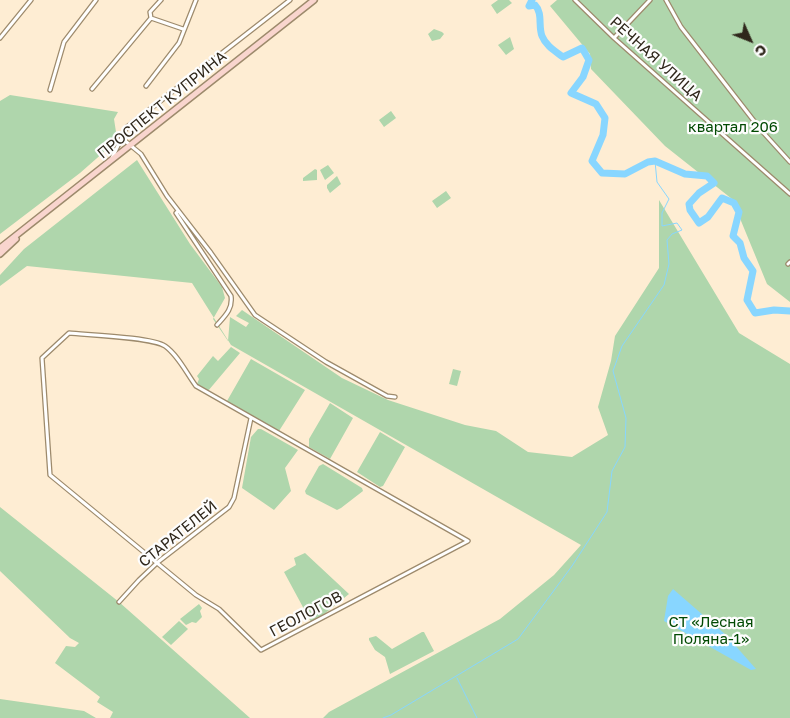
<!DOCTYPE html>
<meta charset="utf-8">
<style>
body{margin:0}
#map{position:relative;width:790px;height:718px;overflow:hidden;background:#feedd3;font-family:"Golos Text",sans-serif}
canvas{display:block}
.north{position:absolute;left:725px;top:15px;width:50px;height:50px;-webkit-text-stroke:4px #fdfdfd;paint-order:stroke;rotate:134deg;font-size:14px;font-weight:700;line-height:20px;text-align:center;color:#2f271b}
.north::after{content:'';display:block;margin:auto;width:18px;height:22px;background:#2f271b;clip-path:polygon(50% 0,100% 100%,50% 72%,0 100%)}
</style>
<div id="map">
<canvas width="790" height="718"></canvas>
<div class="north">С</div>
</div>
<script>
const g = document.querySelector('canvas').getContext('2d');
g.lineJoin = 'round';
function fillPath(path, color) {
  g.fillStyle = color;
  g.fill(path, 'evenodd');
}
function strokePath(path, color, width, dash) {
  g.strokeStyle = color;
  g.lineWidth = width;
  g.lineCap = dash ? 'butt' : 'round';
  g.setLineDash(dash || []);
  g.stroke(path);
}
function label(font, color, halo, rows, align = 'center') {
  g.font = font + ' "Golos Text",sans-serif';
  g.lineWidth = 4.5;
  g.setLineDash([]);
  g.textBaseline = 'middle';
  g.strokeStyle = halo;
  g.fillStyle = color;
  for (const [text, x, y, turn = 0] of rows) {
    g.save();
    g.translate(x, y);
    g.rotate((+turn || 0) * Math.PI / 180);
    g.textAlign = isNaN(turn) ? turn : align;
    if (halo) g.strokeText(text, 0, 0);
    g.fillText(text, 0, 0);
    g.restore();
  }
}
const green = new Path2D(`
 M498 0H509L512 3 497 14 491 5Z
 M557 0H790V302L767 284 732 199 665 146 591 69 590 54 550 6Z
 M434 29 442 32 444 34 440 39 432 41 428 34Z
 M510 37 514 49 506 55 498 45Z
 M10 95 118 112 114 119 116 132 113 144 80 173 0 234V101Z
 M391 111 396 118 384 127 379 120Z
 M137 160 190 244 222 287 225 298 213 319 228 341 230 317 246 327 249 323 236 316 242 310 342 378 388 400 465 425 496 431 528 452 572 457 608 435 598 407 611 361 615 336 659 268V200L739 333 790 364V718H323L329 712 500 619 554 575 581 545 231 345 192 283 27 266 0 286V275L24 249Z
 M328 165 334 173 325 180 320 170Z
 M315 169 317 170V180L303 181V178Z
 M337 176 341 184 330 193 327 188V185Z
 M446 191 451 198 437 208 432 201Z
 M231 347 240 353 208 391 197 384 199 379 197 376 213 356 218 361Z
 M251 359 305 390 279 431 227 401Z
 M453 369 461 371 457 386 449 384Z
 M330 403 353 418 330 459 309 447V439Z
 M258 429H261L298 450 285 468 291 491 274 510 242 488 251 437Z
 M380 432 405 447 383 486 380 487 357 472Z
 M323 464 362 488 363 491 341 508 337 510 306 494 305 491 319 466Z
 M0 507 119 602 250 718H110L113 712 97 702 100 697 55 663 66 646 75 647 79 643 70 638 0 571Z
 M305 553 349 594 323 615 311 622 284 572 296 565 294 558Z
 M199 604 202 608 200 611 202 617 196 623 192 622 186 625 180 619Z
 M179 621 188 629 171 645 162 637Z
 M422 632H424L434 651 390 674 385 657 375 650 369 640V638L376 636 392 649Z
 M0 699 84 711 96 718H0Z`);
const water = new Path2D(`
 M673 589 726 635 756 669 751 670 664 621 668 596Z`);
const stream = new Path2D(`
 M457 678 477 718
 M383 718 391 715 518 639 572 566 607 512 612 471 625 447 626 418 613 371 622 346 664 285 669 264 667 240 672 234 682 230 677 223 662 226V213L669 199 657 182 655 161`);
const river = new Path2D(`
 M532 0 529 6 535 5C543 13 538 26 542 36 546 46 555 51 563 57L582 48 589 60 583 77 571 93 596 104 605 118 603 135 592 161 602 173 625 174 648 162 655 161 685 174 707 176 714 183 699 193 689 204 690 210 699 223 708 217 722 198 734 203 739 212 733 236 740 243 744 258 753 271 747 300 755 313 774 310 790 311`);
const street = new Path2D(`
 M575 0 614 38 790 194
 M666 0 681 27 761 130 790 162
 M151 18 150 12 161 0
 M0 38 31 0
 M614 38 650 0
 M146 86 179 43 196 0
 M92 89 151 18 183 29
 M50 90 64 42 96 0
 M123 135 124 140 141 154 167 196 211 253 255 315 326 362 387 396 395 397
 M112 158 127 127 290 0
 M178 211 176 213 231 296C233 309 225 316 217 325
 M788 264 790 262
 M69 333C88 335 151 337 165 346 178 355 187 374 196 386L468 541 261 650 219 609 196 595 50 475 42 358Z
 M119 602 139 580 158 562 229 507 234 498 251 418`);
const secondary = new Path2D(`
 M0 248 314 0
 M0 254 16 239`);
const streetNames = [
 ["РЕЧНАЯ УЛИЦА",656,59,42],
 ["ПРОСПЕКТ КУПРИНА",162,105,-39],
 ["СТАРАТЕЛЕЙ",178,534,-39],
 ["ГЕОЛОГОВ",306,614,-28]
];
const parkNames = [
 ["квартал 206",733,127],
 ["СТ «Лесная",711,622],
 ["Поляна-1»",711,639]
];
fillPath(green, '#afd6ac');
fillPath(water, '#88d6ff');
strokePath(stream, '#88d6ff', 1);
strokePath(river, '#88d6ff', 7);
strokePath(street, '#9d8a6c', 5.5);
strokePath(secondary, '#9d8a6c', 8);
strokePath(street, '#fff', 3);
strokePath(secondary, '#f9d5ce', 5);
label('15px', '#2f271b', '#fdfdfd', streetNames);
label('15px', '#004902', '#fdfdfd', parkNames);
</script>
